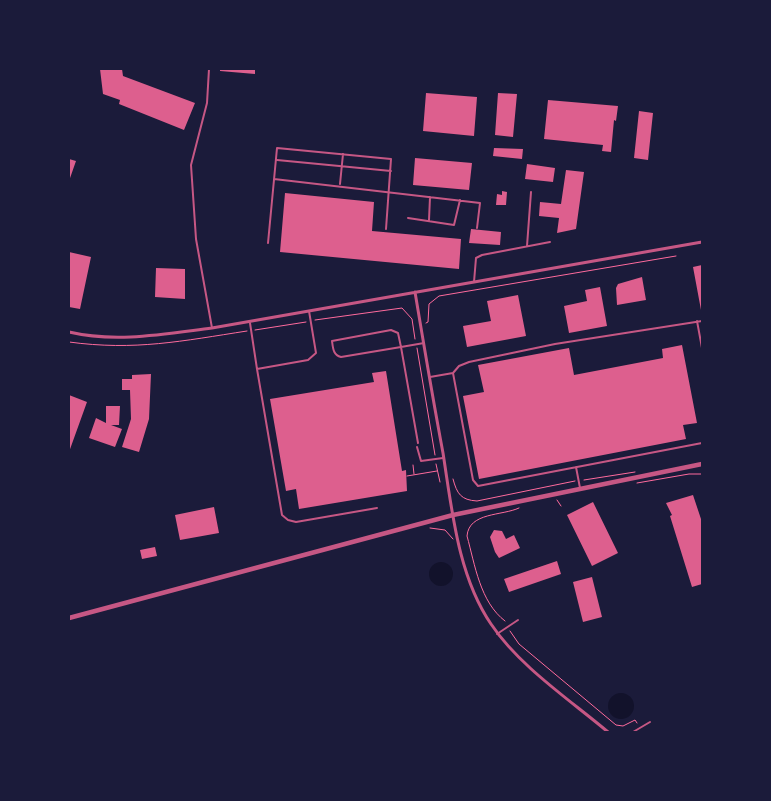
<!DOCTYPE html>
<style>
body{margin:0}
#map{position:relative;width:771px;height:801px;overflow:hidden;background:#1b1b3a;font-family:"DM Sans",sans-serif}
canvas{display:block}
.frame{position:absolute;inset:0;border:70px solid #1b1b3a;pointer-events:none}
</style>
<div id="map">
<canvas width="771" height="801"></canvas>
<div class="frame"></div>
</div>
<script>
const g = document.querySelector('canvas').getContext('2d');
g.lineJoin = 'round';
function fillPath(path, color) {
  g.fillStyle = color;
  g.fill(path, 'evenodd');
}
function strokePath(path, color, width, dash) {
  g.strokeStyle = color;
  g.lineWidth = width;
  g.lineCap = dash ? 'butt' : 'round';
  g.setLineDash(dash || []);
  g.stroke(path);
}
const water = new Path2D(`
 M429 574a12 12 0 1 1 24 0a12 12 0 1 1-24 0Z
 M608 706a13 13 0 1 1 26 0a13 13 0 1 1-26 0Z`);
const building = new Path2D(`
 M100 69H122L123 76 195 103 184 130 119 104 120 100 103 94Z
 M220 69H255V74L220 71Z
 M426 93 477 97 474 136 423 131Z
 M498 93 517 94 513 137 495 135Z
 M548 100 618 106 616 121 614 120 611 152 602 151 603 145 544 139Z
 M639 111 653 113 648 160 634 158Z
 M494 148 523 149 522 159 493 156Z
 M415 158 472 163 469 190 413 185Z
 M69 159 76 161 69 181Z
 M527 164 555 168 553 182 525 179Z
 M566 170 584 172 576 229 557 233 559 218 539 216 540 202 561 204Z
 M502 191 507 192 506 205H496L497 194 502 195Z
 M285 193 374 202 372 231 461 239 459 269 280 252Z
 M471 229 501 232 500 245 469 243Z
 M69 252 91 257 80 309 69 307Z
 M702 265V310H701L693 267Z
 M156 268 185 269V299L155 297Z
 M642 277 646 300 617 305 616 288 618 284Z
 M600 287 607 326 569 333 564 306 587 301 585 290Z
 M518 295 526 336 467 347 463 326 491 321 487 301Z
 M682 345 697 423 683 425 686 439 479 479 463 396 484 392 478 365 569 348 574 375 663 358 662 349Z
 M386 371 402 471 406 470 407 491 299 509 296 489 286 491 270 399 374 382 372 373Z
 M151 374 149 419 139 452 122 447 131 419 130 390H122V379H132V375Z
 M69 395 87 402 69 452Z
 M106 406H120L119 425H111L122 429 115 447 89 438 96 418 106 423Z
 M693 495 702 522V584L692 587 670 516 672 515 666 503Z
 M593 502 618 553 592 566 567 515Z
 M214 507 219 533 180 540 175 515Z
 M494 530 502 531 506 539 514 535 520 548 499 558 495 552 490 537Z
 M155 547 157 556 142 559 140 550Z
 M557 561 561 574 509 592 504 579Z
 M592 577 602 617 583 622 573 582Z`);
const path = new Path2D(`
 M315 320 402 308 412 319 415 339
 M426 323 428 322 429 304 439 296 676 256
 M255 330 306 322
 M69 342C135 351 182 341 247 331
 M417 348 435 455
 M436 464 440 482
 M413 465 414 474
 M407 476 437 471
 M453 479C457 494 461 500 477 501L575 481
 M584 480 635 472
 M637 483 689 474H702
 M557 500 561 506
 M430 528 445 530 453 539
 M505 621C480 602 475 565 467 536 469 512 502 516 519 508
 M510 631 519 644 616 725 623 726 635 720 637 723`);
const service = new Path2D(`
 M209 69 207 103 191 165 196 239 212 328
 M277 160 391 171
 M274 179 480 203 477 228
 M340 184 343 154
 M408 218 454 225 460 200
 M429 220 430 197
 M268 243 277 148 391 159 386 229
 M527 246 531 192
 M474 282 476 258 482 255 550 242
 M697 321 702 348
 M250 323 257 369 308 360 316 353 309 311
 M391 330 398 333 401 347 341 357C333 355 333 348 332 341Z
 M257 369 282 515 288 520 296 522 377 508
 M453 373 473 480 478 486 702 443
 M430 377 453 373 459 366 469 362 555 344 702 321
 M418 443 401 347 424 343
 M417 447 421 461 443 458
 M576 467 580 488
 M497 634 518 620
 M633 732 650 722`);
const minor = new Path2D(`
 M415 292C424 346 433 400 443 453 452 510 458 576 491 624 519 666 570 700 608 732
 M69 332C116 343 164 334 212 328L702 242`);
const tertiary = new Path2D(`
 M69 618 453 515 702 464`);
fillPath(water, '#12122b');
fillPath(building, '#dd5f8e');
strokePath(path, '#ff6b9d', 1);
strokePath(service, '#c65784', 2);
strokePath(minor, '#c65784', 3);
strokePath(tertiary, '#c65784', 4.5);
</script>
